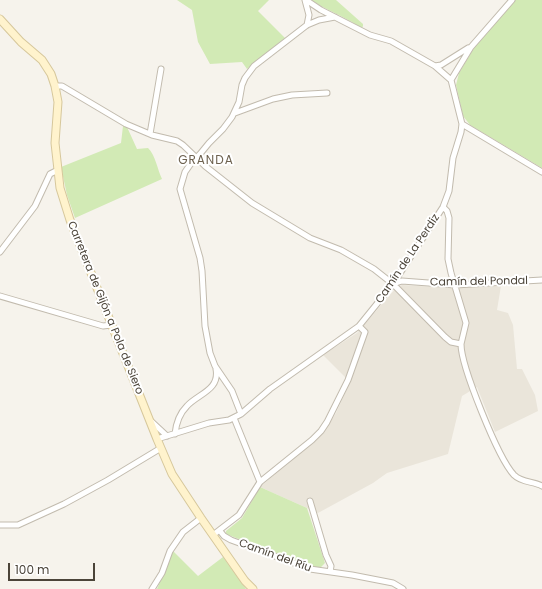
<!DOCTYPE html>
<meta charset="utf-8">
<style>
body{margin:0}
#map{position:relative;width:542px;height:589px;overflow:hidden;background:#f6f3ec;font-family:Poppins,sans-serif}
canvas{display:block}
.scale{position:absolute;left:8px;top:563px;width:87px;height:18px;box-sizing:border-box;border:2px solid #4b4439;border-top:0;padding-left:5px;font-size:12px;line-height:14px;white-space:nowrap;color:#4b4439;-webkit-text-stroke:3px #fff;paint-order:stroke}
</style>
<div id="map">
<canvas width="542" height="589"></canvas>
<div class="scale">100 m</div>
</div>
<script>
const g = document.querySelector('canvas').getContext('2d');
g.lineJoin = 'round';
function fillPath(path, color) {
  g.fillStyle = color;
  g.fill(path, 'evenodd');
}
function strokePath(path, color, width, dash) {
  g.strokeStyle = color;
  g.lineWidth = width;
  g.lineCap = dash ? 'butt' : 'round';
  g.setLineDash(dash || []);
  g.stroke(path);
}
function label(font, color, halo, rows, align = 'center') {
  g.font = font + ' Poppins,sans-serif';
  g.lineWidth = 4;
  g.setLineDash([]);
  g.textBaseline = 'middle';
  g.strokeStyle = halo;
  g.fillStyle = color;
  for (const [text, x, y, turn = 0] of rows) {
    g.save();
    g.translate(x, y);
    g.rotate((+turn || 0) * Math.PI / 180);
    g.textAlign = isNaN(turn) ? turn : align;
    if (halo) g.strokeText(text, 0, 0);
    g.fillText(text, 0, 0);
    g.restore();
  }
}
const residential = new Path2D(`
 M402 285 452 288 501 286 497 310 508 313 513 325 517 369H522L535 395 538 411 495 432 477 387 462 396 448 454 387 473 373 483 318 513 260 487 323 433 336 413 351 380 346 378 323 355 357 333 395 289Z`);
const green = new Path2D(`
 M177 0H269L258 11 285 38 247 69 242 62 210 64 198 42 192 10Z
 M311 0H336L363 24V26L362 28C357 26 353 22 348 20 336 13 323 8 311 0Z
 M515 0H542V168L470 125 463 116 456 85 459 73 477 43Z
 M123 126 127 127 137 149 148 148C155 154 158 171 162 179L75 218 67 195 61 167 121 143Z
 M260 487 307 508 325 563 320 568 306 565 226 534V531L242 518Z
 M173 551 198 576 223 557 246 589H157Z`);
const street = new Path2D(`
 M305 0 309 15 307 25
 M306 0 321 10 370 35 391 41 435 66 451 80
 M435 66 441 65 468 48
 M55 86H62L126 124 152 135 177 141 183 145 205 166 252 203 310 238 341 250 374 269 393 284 445 337 451 342 461 344C461 366 498 458 514 475 522 483 533 481 542 486
 M235 113 273 99 292 95 327 93
 M462 124 542 172
 M150 134 161 69
 M443 207 447 211 449 218 448 259 451 273 466 323 461 344
 M0 252 35 206 50 174 58 170
 M393 284 402 281 455 285 542 280
 M0 296 103 326 111 325
 M241 414 232 391 215 366 210 353 205 326 202 271 200 258 180 189 185 172 192 162 200 154 209 143 223 129 232 117 239 102 242 85 245 78 254 66 307 25 319 20 335 17
 M234 418 260 482
 M152 422 167 436
 M175 434C176 424 179 414 187 406 198 394 220 390 216 369
 M157 439 209 423 229 420 241 414 270 389 359 326 393 284 443 207 449 191 453 158 461 132 462 124 451 80 471 47 512 0
 M310 501 326 555 331 566 330 572
 M0 525H18L64 504 108 480 161 448
 M220 531 224 536 231 540 310 569 352 575 393 583 403 589
 M213 535 239 515 260 482 312 440 321 431 327 422 348 380 365 332 359 326
 M152 589 162 573 170 551 183 532 201 518`);
const secondary = new Path2D(`
 M0 19 21 42 42 60 51 74 55 86 58 102 55 143 60 188 70 220 157 439 172 474 201 518 245 581 253 589`);
const streetNames = [
 ["Camín de La Perdiz",408,259,-56],
 ["Camín del Pondal",479,282,-1],
 ["Carretera de Gijón a Pola de Siero",105,308,68],
 ["Camín del Ríu",275,556,20]
];
const neighbourhoodNames = [
 ["GRANDA",206,161]
];
fillPath(residential, '#eae5da');
fillPath(green, '#d2eab5');
strokePath(street, '#c2bbae', 7);
strokePath(secondary, '#d6c79b', 9);
strokePath(street, '#fff', 5);
strokePath(secondary, '#fff3cd', 7);
label('11px', '#4b4439', '#fff', streetNames);
g.letterSpacing = '1px';
label('12px', '#6e6250', '#fff', neighbourhoodNames);
g.letterSpacing = '0px';
</script>
